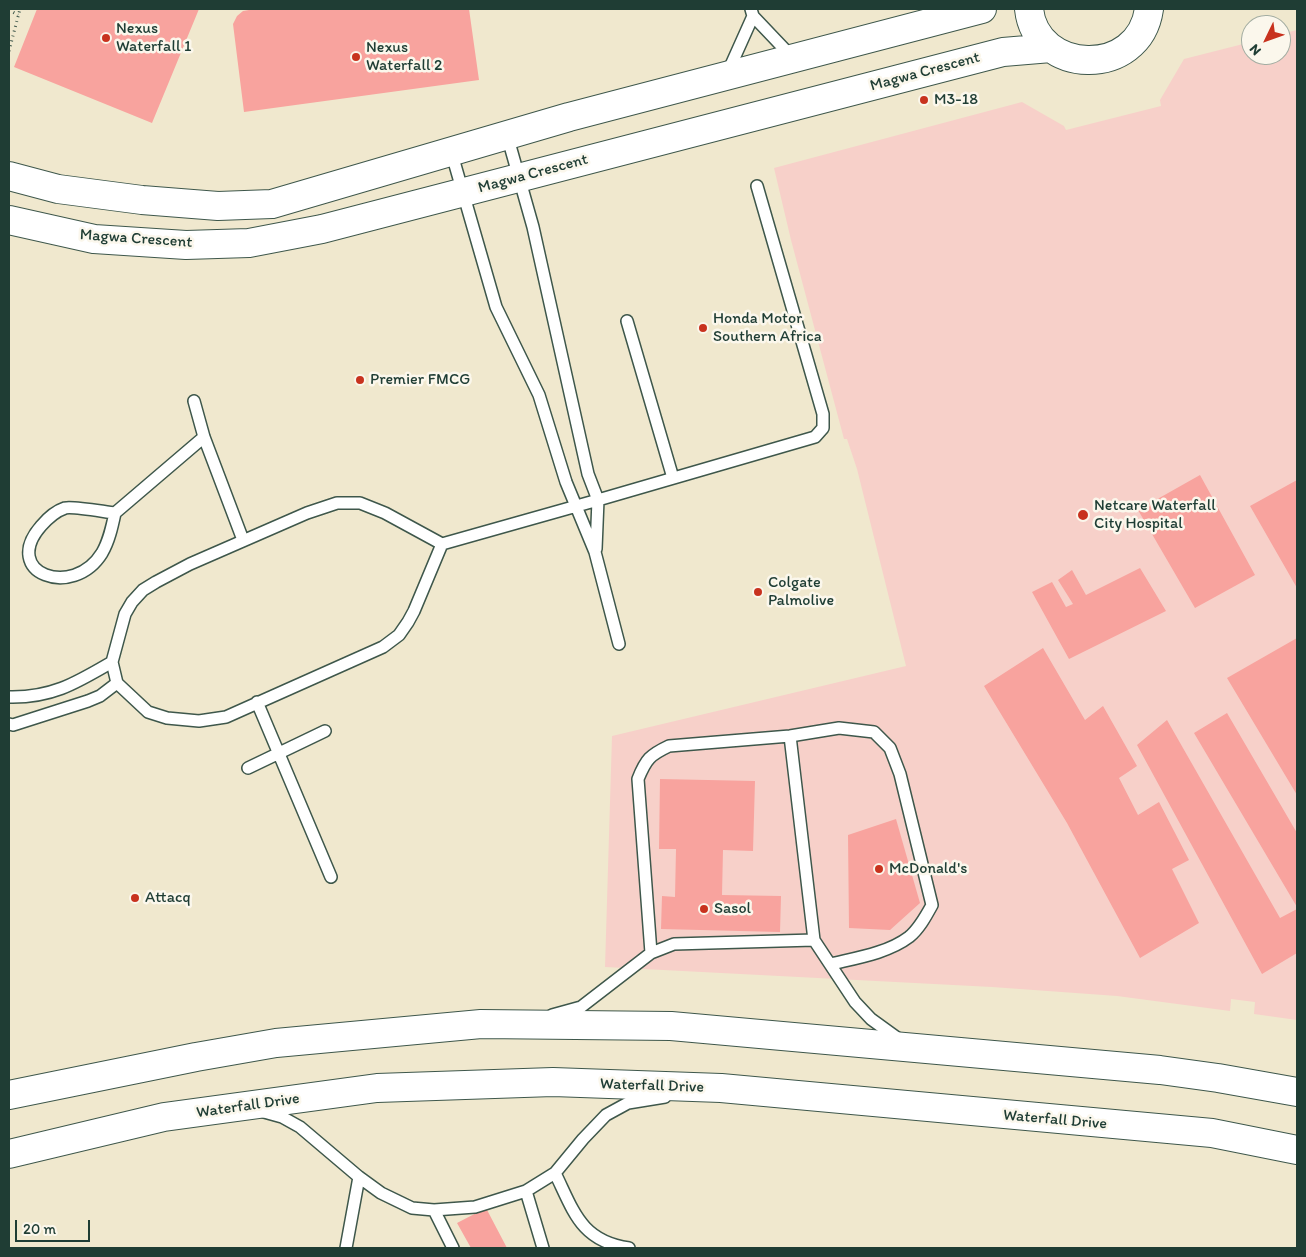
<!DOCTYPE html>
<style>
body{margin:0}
#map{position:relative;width:1306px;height:1257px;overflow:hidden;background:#f0e8ce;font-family:Itim,sans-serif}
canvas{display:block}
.frame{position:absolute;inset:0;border:10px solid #1f3d34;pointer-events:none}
.north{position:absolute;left:1241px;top:15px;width:50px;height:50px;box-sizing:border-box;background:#fbf7ec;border:1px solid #a3ada2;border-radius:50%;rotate:228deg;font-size:14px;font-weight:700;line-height:20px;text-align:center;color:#1f3d34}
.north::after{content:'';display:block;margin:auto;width:18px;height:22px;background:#c8321e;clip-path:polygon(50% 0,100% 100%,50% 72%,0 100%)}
.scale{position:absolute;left:15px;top:1220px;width:75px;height:22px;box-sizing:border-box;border:2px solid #1f3d34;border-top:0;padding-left:6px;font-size:15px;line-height:18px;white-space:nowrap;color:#1f3d34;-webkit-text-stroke:4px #fbf7ec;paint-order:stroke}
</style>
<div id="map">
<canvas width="1306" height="1257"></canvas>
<div class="frame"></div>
<div class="north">N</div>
<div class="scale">20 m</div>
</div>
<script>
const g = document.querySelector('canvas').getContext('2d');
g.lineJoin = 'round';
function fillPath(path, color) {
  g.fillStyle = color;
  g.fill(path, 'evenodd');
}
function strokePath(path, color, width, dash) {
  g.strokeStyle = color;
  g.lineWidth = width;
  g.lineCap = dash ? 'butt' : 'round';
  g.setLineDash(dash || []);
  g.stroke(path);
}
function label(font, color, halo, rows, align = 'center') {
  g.font = font + ' Itim,sans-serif';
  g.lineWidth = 5;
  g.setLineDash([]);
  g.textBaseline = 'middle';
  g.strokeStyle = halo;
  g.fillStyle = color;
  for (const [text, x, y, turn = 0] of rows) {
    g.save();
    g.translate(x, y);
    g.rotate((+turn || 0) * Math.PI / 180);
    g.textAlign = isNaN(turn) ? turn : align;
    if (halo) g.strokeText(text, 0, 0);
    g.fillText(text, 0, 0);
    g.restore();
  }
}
const built = new Path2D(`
 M1297 30V1020L1254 1014 1255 1002 1231 999 1230 1011 1117 996 992 987 605 967 612 736 906 666 857 469 847 439H844L791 240 774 168 1022 102 1064 126 1066 130 1161 106 1160 100 1184 59 1251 42V55H1281V34Z`);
const building = new Path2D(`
 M37 9H199L152 123 14 67Z
 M255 9H469L479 80 244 112 233 24 237 16 243 11Z
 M1200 475 1255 575 1195 608 1138 510Z
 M1297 480V588L1250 506Z
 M1140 568 1166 611 1069 659 1032 592 1052 582 1066 607 1073 604 1058 580 1072 570 1086 595Z
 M1297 638V795L1227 678Z
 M1043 648 1085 720 1103 706 1137 766 1119 778 1138 815 1159 802 1189 860 1172 869 1199 923 1140 958 1067 823 984 686Z
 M1227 713 1297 833V907L1194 733Z
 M1167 720 1280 918 1297 909V953L1262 974 1137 745Z
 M660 779 755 781 753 851 723 850 722 895 781 896 780 932 661 929 662 896 675 897 676 849H659Z
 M896 819 920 903 890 930 849 928 848 835Z
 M486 1208 507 1248H471L457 1223Z`);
const path = new Path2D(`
 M9 10 18 15
 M9 51 20 9`);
const service = new Path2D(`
 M751 9 753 16 792 57
 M727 74 753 16
 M507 135 533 227 588 474 598 500 596 549
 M451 151 496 307 539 395 566 482 595 552 619 644
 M627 321 673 478
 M194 401 204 437 243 540
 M115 513C112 527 109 541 102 553 73 600 0 573 41 526 47 519 56 511 65 508 73 506 105 512 115 513L204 437
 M442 544 414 611 408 622 399 635 383 647 226 717 199 721 167 718 148 712 117 683 112 662 125 614 132 602 143 590 156 582 190 564 307 513 337 503H360L385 513 442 544 598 500 815 437 823 428V414L757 186
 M9 697C52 698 76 683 112 662
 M257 702 331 877
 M9 724 13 725 88 701 100 696 117 683
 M790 736 814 940
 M248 768 325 731
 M651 953 638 779C646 759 650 755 669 746L790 736 839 728 874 732 890 748 900 774 932 905C926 916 919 929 909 937 888 953 856 958 831 964
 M552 1015 581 1007 651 953 674 944 814 940 855 1002 871 1019 900 1040
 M264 1112 282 1117 300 1127 359 1177 381 1193 412 1208 434 1210 475 1207 526 1191 555 1173 583 1139 606 1115 628 1103 665 1097
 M555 1173C574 1212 581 1241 629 1248
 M526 1191 543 1248
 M434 1210 453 1248
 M346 1248 359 1177`);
const tertiary = new Path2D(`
 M1029 9C1036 75 1139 79 1149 9
 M9 176 58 189 142 200 218 206 272 204 569 117 982 9
 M9 220 94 239 186 245 249 243 322 229 1003 52 1051 48`);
const secondary = new Path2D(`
 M9 1095 196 1057 276 1043 481 1024 671 1026 1160 1070 1218 1078 1297 1092
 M9 1154 164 1117 377 1088 553 1082 721 1088 1212 1133 1297 1150`);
const markers = [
 [106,38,5,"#c8321e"],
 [356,57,5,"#c8321e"],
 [924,100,5,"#c8321e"],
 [703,328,5,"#c8321e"],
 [360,380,5,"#c8321e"],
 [1083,515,6,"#c8321e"],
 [758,592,5,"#c8321e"],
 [879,869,5,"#c8321e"],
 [135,898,5,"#c8321e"],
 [704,909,5,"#c8321e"]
];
const poiNames = [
 ["Nexus",116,29],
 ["Waterfall 1",116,47],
 ["Nexus",366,48],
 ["Waterfall 2",366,66],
 ["M3-18",934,100],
 ["Honda Motor",713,319],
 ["Southern Africa",713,337],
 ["Premier FMCG",370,380],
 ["Netcare Waterfall",1094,506],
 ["City Hospital",1094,524],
 ["Colgate",768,583],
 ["Palmolive",768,601],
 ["McDonald's",889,869],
 ["Attacq",145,898],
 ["Sasol",714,909]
];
const streetNames = [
 ["Magwa Crescent",925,72,-15],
 ["Magwa Crescent",533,174,-15],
 ["Magwa Crescent",136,239,4],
 ["Waterfall Drive",652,1086,2],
 ["Waterfall Drive",248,1106,-8],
 ["Waterfall Drive",1055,1120,5]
];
fillPath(built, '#f7d0c9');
fillPath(building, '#f8a39e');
strokePath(service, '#3e574b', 14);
strokePath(tertiary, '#3e574b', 30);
strokePath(secondary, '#3e574b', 30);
strokePath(path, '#3e574b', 3, [1, 4]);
strokePath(service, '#fff', 11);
strokePath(tertiary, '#fff', 28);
strokePath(secondary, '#fff', 28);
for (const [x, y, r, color] of markers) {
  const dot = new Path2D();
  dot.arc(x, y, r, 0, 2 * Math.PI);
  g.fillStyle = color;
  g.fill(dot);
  strokePath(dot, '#fbf7ec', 2);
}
label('16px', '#1f3d34', '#fbf7ec', poiNames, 'left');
label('16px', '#1f3d34', '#fbf7ec', streetNames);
</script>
